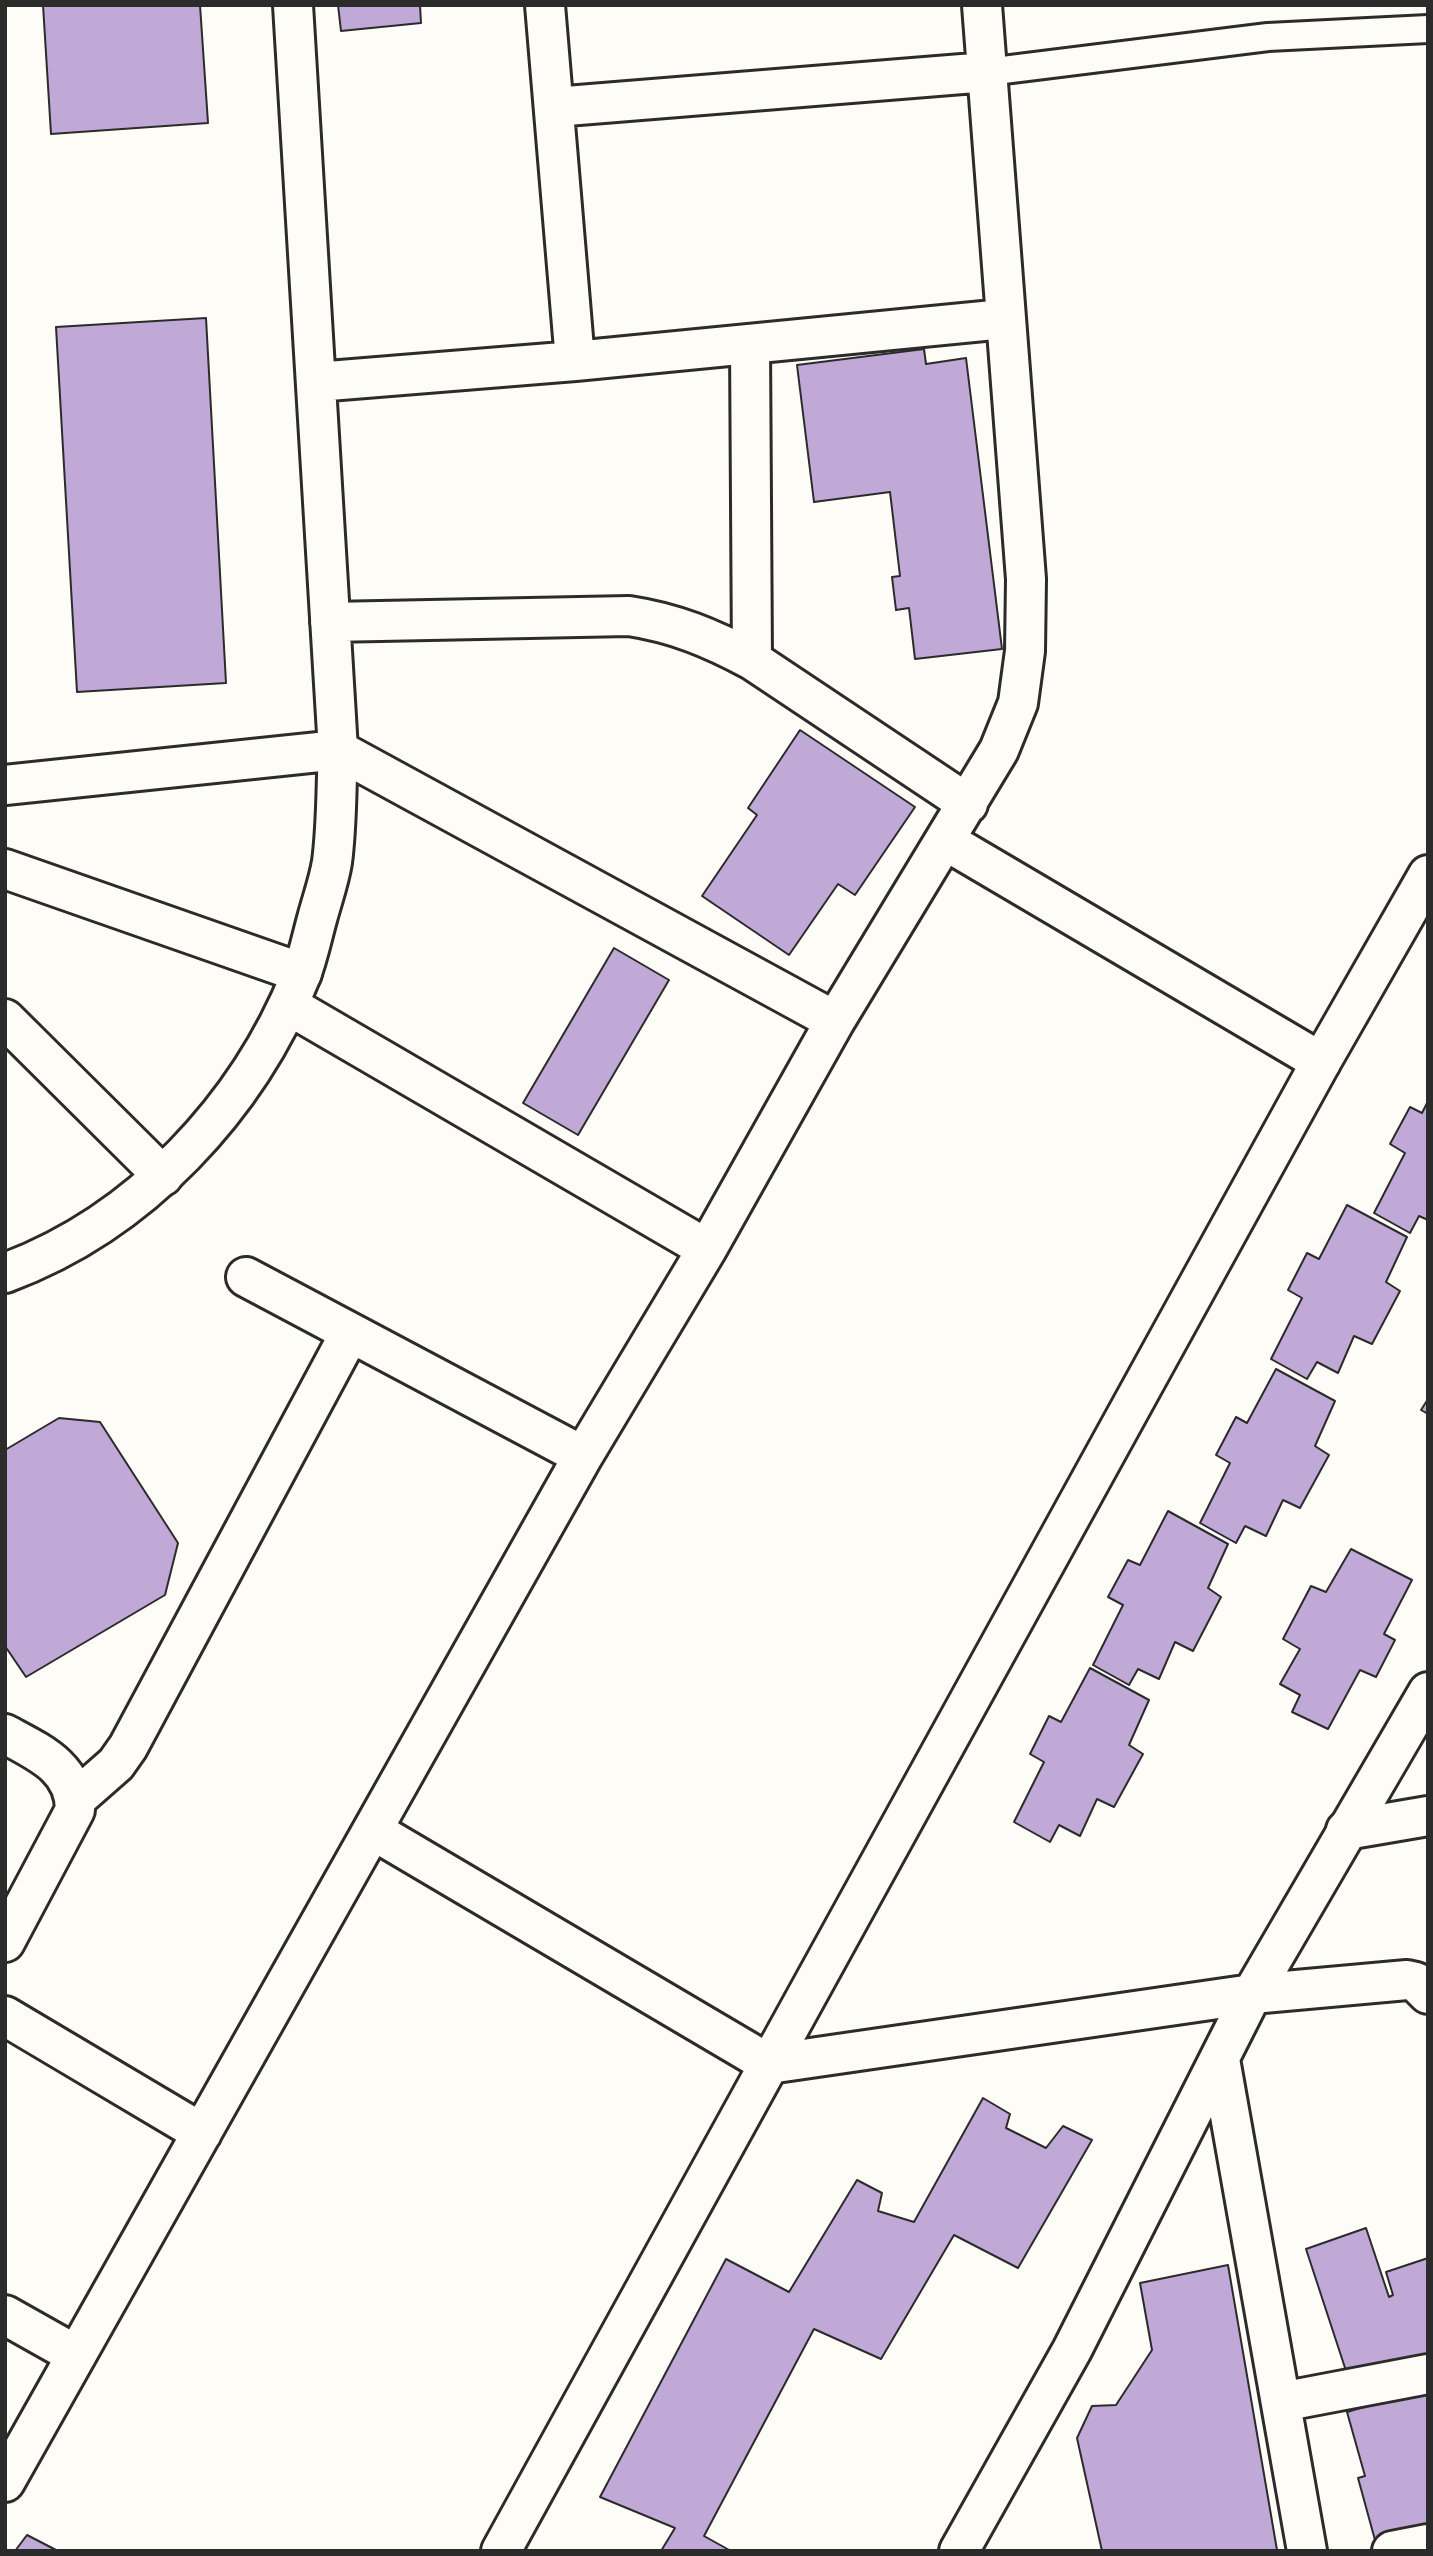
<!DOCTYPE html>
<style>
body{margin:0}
#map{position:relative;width:1433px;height:2556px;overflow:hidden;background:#fdfcf7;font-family:"Comic Neue",sans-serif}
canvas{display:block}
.frame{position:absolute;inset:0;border:7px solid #2b2b2b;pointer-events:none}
</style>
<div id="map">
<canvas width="1433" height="2556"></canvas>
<div class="frame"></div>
</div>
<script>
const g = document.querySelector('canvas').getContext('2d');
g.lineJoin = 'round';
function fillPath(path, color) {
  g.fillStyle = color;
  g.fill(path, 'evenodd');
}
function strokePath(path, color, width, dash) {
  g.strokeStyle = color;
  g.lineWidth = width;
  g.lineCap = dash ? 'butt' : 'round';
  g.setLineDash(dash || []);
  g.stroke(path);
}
const building = new Path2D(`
 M43 5H200L208 123 51 134Z
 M338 5H420L421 23 341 31Z
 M206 318 226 683 77 692 56 327Z
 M924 349 926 364 966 358 1002 649 915 659 909 608 896 610 892 577 900 576 890 492 814 502 797 365Z
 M800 730 915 807 855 895 838 884 789 955 702 896 757 815 748 808Z
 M614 948 669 980 578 1135 523 1103Z
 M1428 1101V1220L1419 1216 1410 1233 1374 1213 1405 1153 1390 1144 1410 1107 1422 1113Z
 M1347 1205 1407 1237 1386 1282 1400 1291 1372 1344 1354 1336 1338 1373 1317 1362 1307 1379 1271 1359 1302 1298 1288 1290 1307 1253 1319 1259Z
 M1276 1369 1335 1401 1315 1446 1329 1455 1300 1508 1283 1500 1266 1536 1245 1526 1236 1543 1200 1523 1230 1463 1216 1455 1236 1417 1247 1423Z
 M1428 1399V1414L1421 1410Z
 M59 1418 100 1422 178 1543 165 1595 26 1677 5 1646V1450Z
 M1168 1511 1228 1544 1208 1588 1221 1597 1193 1651 1175 1642 1159 1679 1138 1669 1129 1685 1093 1665 1123 1605 1108 1597 1128 1560 1140 1565Z
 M1351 1549 1412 1580 1384 1634 1395 1640 1376 1677 1360 1670 1328 1729 1292 1712 1300 1695 1280 1684 1300 1649 1283 1639 1311 1586 1326 1592Z
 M1090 1668 1149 1700 1129 1745 1143 1754 1114 1807 1097 1799 1080 1836 1059 1825 1050 1842 1014 1822 1044 1762 1030 1754 1049 1716 1061 1722Z
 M983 2098 1010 2114 1006 2128 1046 2148 1063 2126 1092 2140 1018 2268 954 2235 881 2359 814 2329 704 2536 731 2551H661L675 2528 600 2497 726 2259 789 2292 857 2180 882 2193 878 2211 914 2222Z
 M1366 2228 1389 2297 1393 2295 1386 2272 1428 2258V2354L1349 2380 1306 2249Z
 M1228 2265 1277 2550 1102 2551 1077 2438 1092 2406 1116 2405 1152 2350 1140 2283Z
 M1428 2388V2524L1375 2540 1358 2478 1365 2476 1347 2412Z
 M27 2535 58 2551H15Z`);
const service = new Path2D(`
 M987 72 1268 37 1428 29`);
const pedestrian = new Path2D(`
 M5 869 302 973
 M5 1019 163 1176
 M1346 1830 1428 1816`);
const minor = new Path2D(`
 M545 5 575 361 1004 319
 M554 107 987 72
 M750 344 752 660 968 804
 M316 382 575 361
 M330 622 629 616C675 623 711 638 752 660
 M5 785 338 750 835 1021
 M946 841 1321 1062
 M288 1005 707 1249
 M5 1273C140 1223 248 1107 301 975 308 957 312 937 317 919 322 900 329 881 332 862 337 825 336 787 338 750L293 5
 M246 1277 583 1456
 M5 1734C38 1752 75 1767 75 1810L5 1942
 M75 1800 116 1764 128 1747 350 1333
 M374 1831 769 2064 1252 1994 1407 1980 1416 1982 1428 1994
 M5 2016 202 2133
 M1220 2059 1307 2551
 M5 2315 76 2355
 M1281 2402 1428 2374
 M5 2482 583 1456 707 1249 835 1021 999 750 1018 703 1025 651 1026 579 982 5
 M959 2551 1072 2350 1252 1994 1428 1692
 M1392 2551 1428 2544`);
const tertiary = new Path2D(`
 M501 2551 1321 1062 1428 875`);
fillPath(building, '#c0a8d7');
strokePath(building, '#2b2b2b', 2);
strokePath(service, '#2b2b2b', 32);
strokePath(pedestrian, '#2b2b2b', 44);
strokePath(minor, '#2b2b2b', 44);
strokePath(tertiary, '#2b2b2b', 44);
strokePath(service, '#fdfcf7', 26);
strokePath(pedestrian, '#fdfcf7', 38);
strokePath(minor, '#fdfcf7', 38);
strokePath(tertiary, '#fdfcf7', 38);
</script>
